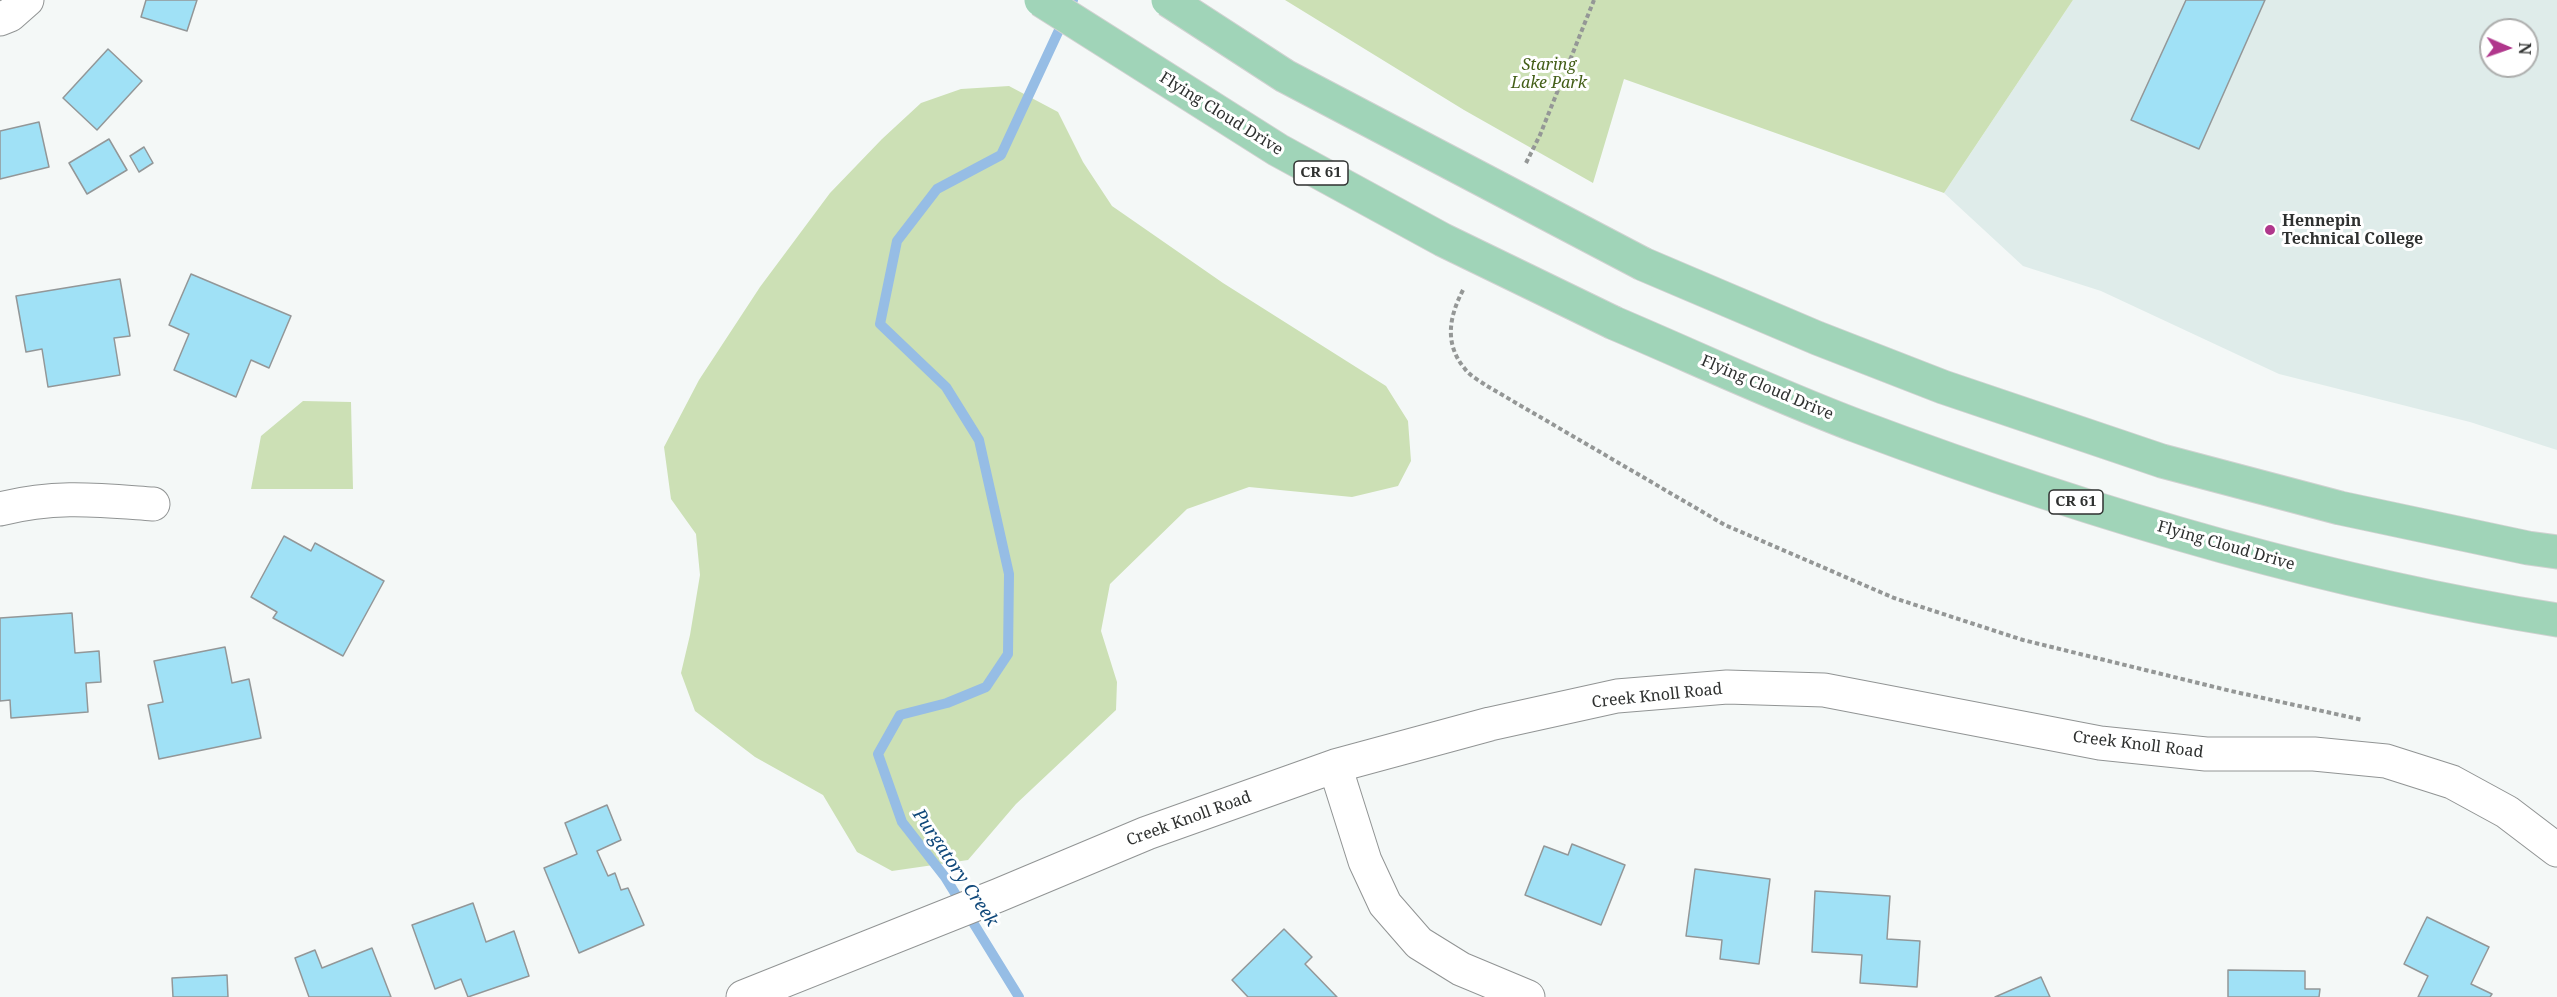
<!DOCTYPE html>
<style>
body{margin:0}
#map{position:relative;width:2557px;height:997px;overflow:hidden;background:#f4f8f7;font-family:"Noto Serif",serif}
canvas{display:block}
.north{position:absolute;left:2479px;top:18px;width:60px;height:60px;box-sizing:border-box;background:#fff;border:2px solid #acadac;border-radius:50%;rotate:92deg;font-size:16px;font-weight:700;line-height:24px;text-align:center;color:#2f3130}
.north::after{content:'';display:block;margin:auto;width:21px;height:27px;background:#b0378c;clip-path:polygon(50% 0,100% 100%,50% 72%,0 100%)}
</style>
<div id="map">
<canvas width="2557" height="997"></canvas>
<div class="north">N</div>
</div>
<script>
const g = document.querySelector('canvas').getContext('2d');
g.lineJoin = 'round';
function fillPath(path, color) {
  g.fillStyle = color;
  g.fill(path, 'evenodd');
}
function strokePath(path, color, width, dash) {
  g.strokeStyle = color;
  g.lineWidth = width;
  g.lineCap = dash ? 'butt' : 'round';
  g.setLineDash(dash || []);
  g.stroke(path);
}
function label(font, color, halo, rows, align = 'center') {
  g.font = font + ' "Noto Serif",serif';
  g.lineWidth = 6;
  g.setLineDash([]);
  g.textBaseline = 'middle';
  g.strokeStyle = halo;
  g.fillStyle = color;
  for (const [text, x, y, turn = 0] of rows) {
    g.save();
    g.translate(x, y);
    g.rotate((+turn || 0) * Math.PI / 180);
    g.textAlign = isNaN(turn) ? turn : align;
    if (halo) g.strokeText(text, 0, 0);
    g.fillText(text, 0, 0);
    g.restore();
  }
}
const built = new Path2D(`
 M2073 0H2557V450L2470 422 2279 374 2101 291 2023 266 1944 193ZM2491 30H2527V66H2491Z`);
const green = new Path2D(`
 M1285 0H2073L1944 193 1624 79 1593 183 1464 110Z
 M1009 86 1058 112 1083 162 1112 206 1223 283 1386 386 1408 421 1411 461 1398 486 1352 497 1249 487 1187 509 1110 584 1101 631 1117 682 1116 710 1016 804 968 860 892 871 857 852 823 795 755 757 695 711 681 673 690 635 700 575 696 534 671 499 664 447 699 380 760 287 830 193 882 139 921 103 961 89Z
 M303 401 351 402 353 489H251L261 436Z`);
const stream = new Path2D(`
 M1019 997 945 877 902 822 878 754 900 715 947 703 986 687 1008 654 1009 574 979 440 946 387 880 324 897 241 937 189 1001 155 1073 0`);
const building = new Path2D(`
 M146 0H197L187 31 141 17Z
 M2186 0H2265L2199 149 2131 120Z
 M108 49 142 81 97 130 63 98Z
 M39 122 49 167 0 179V131Z
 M109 139 127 170 87 194 69 163Z
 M144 147 153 163 139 172 130 156Z
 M191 274 291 316 269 368 251 360 236 397 174 370 189 334 169 325Z
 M120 279 130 336 114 338 120 375 48 387 42 349 26 352 16 296Z
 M284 536 311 551 315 543 384 581 343 656 273 618 277 612 251 597Z
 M72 613 75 653 99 651 101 682 86 683 88 712 11 718 10 700 0 701V618Z
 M225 647 232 683 249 679 261 738 159 759 148 705 163 702 154 661Z
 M607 805 621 840 597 851 608 876 615 873 621 890 628 888 644 925 579 953 544 868 577 854 565 823Z
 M1572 844 1625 865 1601 925 1525 895 1544 846 1568 855Z
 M1695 869 1770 879 1759 964 1720 959 1722 940 1686 936Z
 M1815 891 1890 896 1887 939 1920 941 1917 987 1860 983 1862 955 1812 952Z
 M473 903 486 942 514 931 529 976 468 997 461 979 435 989 412 925Z
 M2427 917 2489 947 2471 984 2492 994 2490 997H2418L2428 976 2404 964Z
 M1284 929 1312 957 1305 964 1337 997H1248L1232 980Z
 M372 948 391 997H309L295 958 315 950 322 968Z
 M2228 970 2305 971V989H2320L2319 997H2228Z
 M227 975 228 997H173L172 978Z
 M2041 977 2050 997H1995Z`);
const path = new Path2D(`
 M1526 163 1540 135 1594 0
 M1463 290C1449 317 1444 344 1465 369 1470 376 1480 381 1487 386L1725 525 1894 598 2023 640 2231 691 2363 720`);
const minor = new Path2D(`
 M0 19 10 15 27 0
 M0 509C56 495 97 500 153 504
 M1335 766 1365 861 1385 904 1419 943 1461 969 1528 997
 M743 997 999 895 1147 833 1335 766 1490 724 1617 696 1727 687 1824 690 2100 743 2206 754H2314L2386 761 2452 782 2507 812 2557 850`);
const major = new Path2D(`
 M1643 264 1817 338 1943 387 2162 461 2340 508 2528 548 2557 552
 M1614 323C1694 357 1775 395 1857 426 2083 511 2318 582 2557 620`);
const majorBridge = new Path2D(`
 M1041 0 1278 150 1443 240 1614 323
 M1168 0 1285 76 1643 264`);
const markers = [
 [2270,230,6,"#b0378c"]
];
const shields = [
 [1321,173,54],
 [2076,502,54]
];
const shieldNames = [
 ["CR 61",1321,173],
 ["CR 61",2076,502]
];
const parkNames = [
 ["Staring",1549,65],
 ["Lake Park",1549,83]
];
const streetNames = [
 ["Flying Cloud Drive",1221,114,32],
 ["Flying Cloud Drive",1767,388,23],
 ["Flying Cloud Drive",2226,546,16],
 ["Creek Knoll Road",1657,696,-6],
 ["Creek Knoll Road",2138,745,7],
 ["Creek Knoll Road",1189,819,-20]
];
const poiNames = [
 ["Hennepin",2282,221],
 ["Technical College",2282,239]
];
const waterNames = [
 ["Purgatory Creek",955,868,56]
];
fillPath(built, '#dfecea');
fillPath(green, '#cce0b5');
strokePath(stream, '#96bde5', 10);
fillPath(building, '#a0e1f6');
strokePath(building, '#939798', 1.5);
strokePath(minor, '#919494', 35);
strokePath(major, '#d1d2d1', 35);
strokePath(path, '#949796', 4, [4.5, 3]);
strokePath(minor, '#fff', 33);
strokePath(major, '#a0d4b8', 33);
strokePath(majorBridge, '#d1d2d1', 35, []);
strokePath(majorBridge, '#a0d4b8', 33);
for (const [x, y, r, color] of markers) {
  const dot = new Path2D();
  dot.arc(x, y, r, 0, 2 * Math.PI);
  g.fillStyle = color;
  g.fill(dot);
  strokePath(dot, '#fff', 2);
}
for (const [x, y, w] of shields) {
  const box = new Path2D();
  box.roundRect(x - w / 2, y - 12, w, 24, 4.5);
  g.fillStyle = '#fff';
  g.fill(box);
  strokePath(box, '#2f3130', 1.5);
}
label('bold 15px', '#2f3130', null, shieldNames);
label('italic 16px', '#435e17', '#fff', parkNames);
label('16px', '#2f3130', '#fff', streetNames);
label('bold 16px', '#2f3130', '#fff', poiNames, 'left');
label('italic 18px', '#10487a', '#fff', waterNames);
</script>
